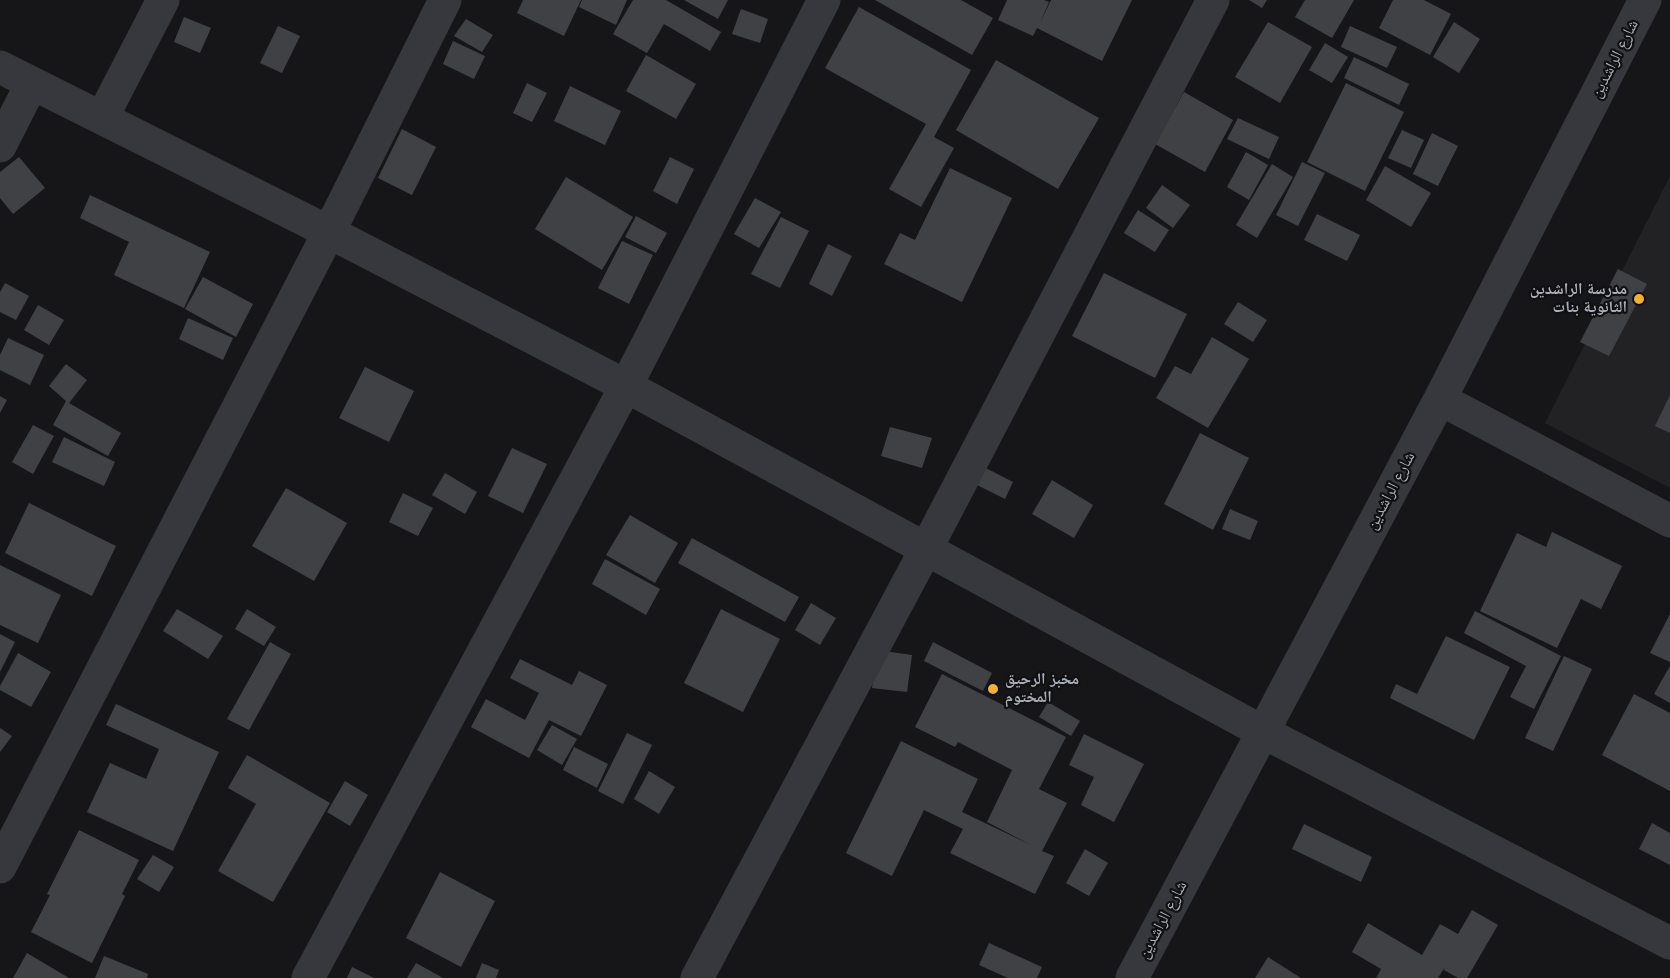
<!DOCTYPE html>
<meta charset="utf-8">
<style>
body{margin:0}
canvas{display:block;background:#161618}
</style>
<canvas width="1670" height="978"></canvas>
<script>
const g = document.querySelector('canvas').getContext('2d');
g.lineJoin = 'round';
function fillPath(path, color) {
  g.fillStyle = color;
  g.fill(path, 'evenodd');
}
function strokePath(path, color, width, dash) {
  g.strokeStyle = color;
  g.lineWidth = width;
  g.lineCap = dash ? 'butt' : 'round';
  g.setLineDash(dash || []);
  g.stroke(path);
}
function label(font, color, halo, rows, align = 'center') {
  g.font = font + ' Helvetica,"Noto Naskh Arabic",sans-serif';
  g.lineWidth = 4.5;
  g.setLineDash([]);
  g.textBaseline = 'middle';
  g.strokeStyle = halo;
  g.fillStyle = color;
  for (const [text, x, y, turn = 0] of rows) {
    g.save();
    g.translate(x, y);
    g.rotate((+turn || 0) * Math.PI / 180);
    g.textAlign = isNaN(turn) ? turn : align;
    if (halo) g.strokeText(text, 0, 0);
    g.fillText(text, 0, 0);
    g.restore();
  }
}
const built = new Path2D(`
 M1670 176V488L1545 423Z`);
const building = new Path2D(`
 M523 0H581L564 36 517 13Z
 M582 0H627L616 25 579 7Z
 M633 0H666L721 32 710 51 664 24 647 53 613 34Z
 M684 0H728L718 19Z
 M875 0H961L993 18 972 55Z
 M1007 0H1044L1049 2 1040 23 1051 0H1132L1102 61 1037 28 1033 36 998 20Z
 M1249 0H1267L1262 8Z
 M1305 0H1354L1332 38 1295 17Z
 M1393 0H1424L1451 14 1430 55 1379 28Z
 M859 7 971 70 934 137 954 148 921 207 889 189 926 124 825 68Z
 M741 9 768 19 760 43 732 34Z
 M184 17 211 28 200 53 174 42Z
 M466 19 493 35 482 52 454 36Z
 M1268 22 1312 47 1280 103 1235 77Z
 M1454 22 1480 39 1459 73 1433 57Z
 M278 26 300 36 282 73 260 63Z
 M1350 26 1397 47 1387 68 1341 47Z
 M453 41 485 56 474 79 443 64Z
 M1325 43 1348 57 1332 83 1309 70Z
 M646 55 696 84 676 119 626 91Z
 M1354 57 1409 84 1399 105 1344 78Z
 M996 60 1099 118 1058 189 956 130Z
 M527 83 547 93 532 122 513 113Z
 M1346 83 1404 112 1365 191 1307 162Z
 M570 86 621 111 605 145 554 121Z
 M1184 92 1233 120 1205 172 1155 144Z
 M1238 118 1279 137 1269 159 1227 139Z
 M402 129 436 147 412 195 378 178Z
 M1402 130 1424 140 1411 168 1388 158Z
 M1432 133 1458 146 1438 186 1413 174Z
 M1246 152 1268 165 1249 200 1227 187Z
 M19 157 45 188 13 214 0 198V172Z
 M670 157 694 169 677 204 653 191Z
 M1302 162 1325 173 1298 226 1276 215Z
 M1272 164 1293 177 1257 238 1236 225Z
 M1385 166 1431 193 1411 227 1366 200Z
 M950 168 1012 198 962 302 884 264 900 233 915 240Z
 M566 177 633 217 602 270 535 229Z
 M1162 185 1190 205 1173 228 1146 208Z
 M90 195 210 252 184 308 114 275 129 242 80 218Z
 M755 198 781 212 759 248 734 234Z
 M1138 210 1169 230 1155 252 1124 233Z
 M1317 214 1360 235 1347 261 1304 240Z
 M636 216 667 233 656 253 625 237Z
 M781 217 809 231 780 288 751 274Z
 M622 241 653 255 629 304 598 288Z
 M828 244 852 256 832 296 809 284Z
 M1618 269 1647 284 1609 356 1580 342Z
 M1104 273 1187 314 1155 378 1072 336Z
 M203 277 253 304 236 337 185 309Z
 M5 283 29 296 16 320 0 312V292Z
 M1238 302 1267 320 1253 342 1224 324Z
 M38 305 64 320 49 345 24 330Z
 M188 318 233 338 223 360 179 339Z
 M1212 337 1249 359 1208 428 1156 398 1175 366 1191 374Z
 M8 338 44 355 30 385 0 370V355Z
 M66 364 87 380 69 403 121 433 108 456 53 425 66 401 49 386Z
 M365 367 414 391 389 442 339 418Z
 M1670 395V433L1655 426Z
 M0 396 7 400 0 413Z
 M33 425 54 436 33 474 12 462Z
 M890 427 932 438 922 468 881 456Z
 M1200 433 1249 458 1213 530 1164 504Z
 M64 437 115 462 104 486 52 462Z
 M512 448 547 464 523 513 488 496Z
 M980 465 1013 482 1005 499 971 482Z
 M445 473 477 492 465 514 432 495Z
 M1052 480 1093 505 1074 538 1032 514Z
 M286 488 347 523 314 581 252 546Z
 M403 493 433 508 418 536 389 522Z
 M29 503 116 546 92 596 5 553Z
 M1230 509 1258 521 1250 540 1222 529Z
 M630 515 678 543 655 583 606 555Z
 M1552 532 1622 566 1601 609 1581 599 1557 648 1480 611 1517 533 1546 547Z
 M692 538 799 597 785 622 678 563Z
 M605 559 660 589 646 615 592 584Z
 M0 565 61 595 38 643 0 625Z
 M811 603 836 618 820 645 795 630Z
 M177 609 223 636 208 659 163 631Z
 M247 609 276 627 264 646 235 629Z
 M721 609 780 639 743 712 684 683Z
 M1475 611 1561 656 1534 709 1510 697 1526 666 1464 633Z
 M1670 614V662L1650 653Z
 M0 634 15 642 0 672Z
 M1446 636 1510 667 1474 740 1390 698 1396 684 1417 694Z
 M270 642 291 654 249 730 227 719Z
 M933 642 992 673 983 691 924 661Z
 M877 650 912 655 907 692 872 688Z
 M18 653 51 672 31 707 0 690V686Z
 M1564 656 1592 669 1553 751 1525 738Z
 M520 659 572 685 579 671 607 685 581 736 549 720 529 758 471 727 486 699 525 720 539 693 510 678Z
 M1670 666V703L1654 694Z
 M942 674 1066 737 1039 789 1067 803 1042 851 1054 856 1035 894 950 853 963 829 924 810 892 876 846 853 901 741 978 779 962 812 1031 845 987 822 1012 770 958 742 955 747 915 727Z
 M1634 694 1670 713V791L1602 755Z
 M1048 702 1080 721 1071 736 1039 717Z
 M116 704 219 752 173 851 87 812 110 763 146 779 159 749 106 725Z
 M552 725 577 739 562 765 537 750Z
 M0 728 12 736 0 752Z
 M627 733 652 745 623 804 598 791Z
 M1084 734 1144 764 1114 822 1081 805 1094 777 1069 765Z
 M574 747 608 764 597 788 563 770Z
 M247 755 330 803 273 902 218 871 256 804 228 788Z
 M649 771 675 787 659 814 634 799Z
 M345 781 368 795 350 826 327 812Z
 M1652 823 1670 833V865L1639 849Z
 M1304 824 1372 857 1361 882 1292 849Z
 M79 830 139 860 122 894 125 896 92 963 31 932 50 895 47 894Z
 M1085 849 1108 863 1089 896 1066 883Z
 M153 855 174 867 159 892 137 879Z
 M440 872 495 901 461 967 406 938Z
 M1472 910 1498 925 1467 978H1458L1444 970 1445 967 1438 978H1376L1381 969 1352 952 1368 923 1422 955 1440 924 1458 934Z
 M989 943 1042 967 1037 978H1008L979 965Z
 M27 953 69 978H13Z
 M104 956 148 974 147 978H95Z
 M1268 957 1301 978H1255Z
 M416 963 443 978H407Z
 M482 963 499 970 496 978H476Z
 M352 967 374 978H347Z`);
const minor = new Path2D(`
 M0 67 329 232 626 386 1263 732 1670 943
 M102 118 163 0
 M0 146 32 83
 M1440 399 1670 521
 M0 867 329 232 445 0
 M308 978 626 386 824 0
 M697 978 926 549 1213 0
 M1132 978 1440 399 1645 0`);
const markers = [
 [1639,299,6,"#f2b134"],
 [993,689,6,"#f2b134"]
];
const streetNames = [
 ["شارع الراشدين",1615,59,-63],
 ["شارع الراشدين",1391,491,-62],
 ["شارع الراشدين",1163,920,-62]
];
const poiNames = [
 ["مدرسة الراشدين",1627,290],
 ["الثانوية بنات",1627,308],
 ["مخبز الرحيق",1005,680,"left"],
 ["المختوم",1005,698,"left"]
];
fillPath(built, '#222225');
fillPath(building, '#404145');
strokePath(minor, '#37383d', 33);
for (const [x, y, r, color] of markers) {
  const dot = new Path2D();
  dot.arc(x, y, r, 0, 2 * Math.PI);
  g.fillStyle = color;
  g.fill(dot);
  strokePath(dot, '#111113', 2);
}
label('16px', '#a8adb8', '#111113', streetNames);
label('bold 16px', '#a8adb8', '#111113', poiNames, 'right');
</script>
